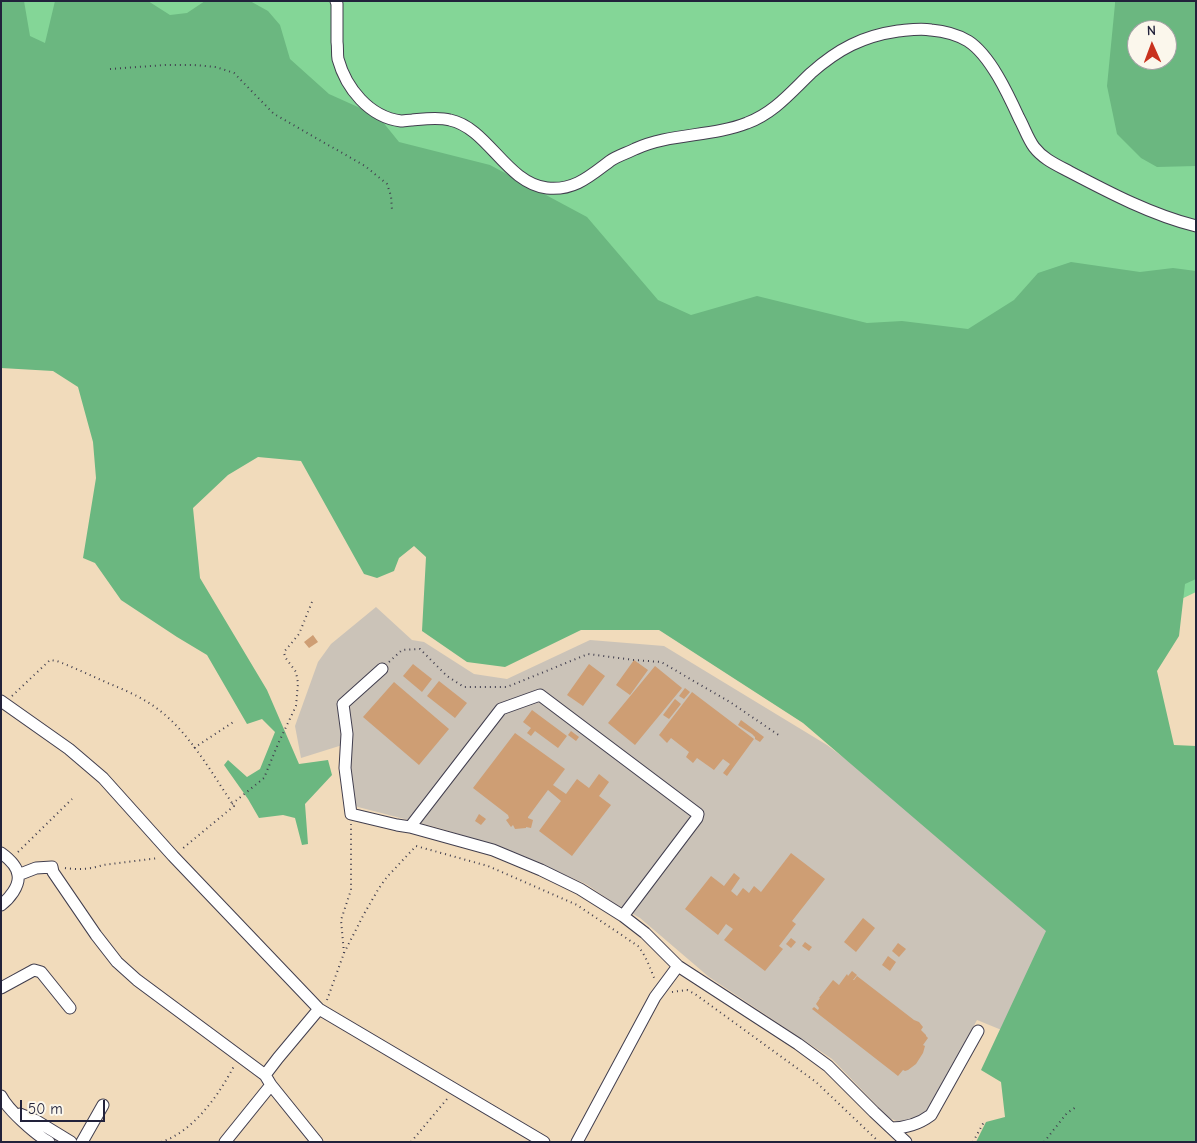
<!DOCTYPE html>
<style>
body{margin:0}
#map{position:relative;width:1197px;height:1143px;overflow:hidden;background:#f1dbbb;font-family:"Comic Neue",sans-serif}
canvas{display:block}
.frame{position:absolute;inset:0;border:2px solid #22223b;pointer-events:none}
.north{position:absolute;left:1127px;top:20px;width:50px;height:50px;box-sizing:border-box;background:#fbf7ec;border:1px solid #a4a2a5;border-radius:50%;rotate:358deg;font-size:14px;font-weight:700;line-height:20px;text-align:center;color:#22223b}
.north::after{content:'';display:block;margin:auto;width:18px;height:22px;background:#c8321e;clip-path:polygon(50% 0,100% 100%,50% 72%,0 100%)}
.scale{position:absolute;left:20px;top:1100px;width:85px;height:22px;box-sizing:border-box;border:2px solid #22223b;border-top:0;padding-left:6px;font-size:15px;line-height:18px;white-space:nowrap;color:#22223b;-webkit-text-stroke:4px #fbf7ec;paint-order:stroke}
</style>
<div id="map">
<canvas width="1197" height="1143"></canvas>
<div class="frame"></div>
<div class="north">N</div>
<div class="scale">50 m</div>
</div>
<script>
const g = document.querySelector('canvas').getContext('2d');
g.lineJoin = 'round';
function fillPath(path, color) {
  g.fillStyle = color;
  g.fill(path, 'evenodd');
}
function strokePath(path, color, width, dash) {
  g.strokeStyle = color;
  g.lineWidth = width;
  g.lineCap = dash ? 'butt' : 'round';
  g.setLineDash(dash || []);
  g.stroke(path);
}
const industrial = new Path2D(`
 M376 607 412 640 424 642 474 674 507 679 590 640 664 646 827 745 1061 922 1009 1033 977 1020 933 1100 925 1113 916 1119 899 1122 889 1118 832 1059 709 977 640 918 614 903 586 884 501 847 439 828 358 807 355 805 351 769 352 742 301 758 295 726 318 662 331 644Z`);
const green = new Path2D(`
 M1 1H1196V592L1148 615 102 246ZM1137 30H1167V60H1137Z`);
const forest = new Path2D(`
 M1 1H24L30 36 45 43 55 1H148L170 15 187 13 205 1H250L268 11 280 25 290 59 329 94 378 116 399 142 490 165 587 217 658 300 691 315 757 296 867 323 902 321 968 329 1014 300 1038 273 1071 262 1140 272 1173 268 1196 271V579L1185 584 1179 636 1157 671 1174 745 1196 746V1142H976L986 1122 1005 1117 1001 1082 981 1070 1046 931 803 723 659 630H581L505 667 467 662 422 631 426 557 414 546 399 558 394 571 377 578 364 574 301 461 258 457 228 475 193 508 200 578 267 690 299 764 328 760 332 775 305 804 308 844 302 845 295 818 283 815 259 818 248 799 224 765 228 760 247 777 260 769 275 732 262 719 247 724 207 655 177 637 121 600 95 563 83 558 96 478 93 442 78 387 53 371 1 368Z
 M1115 1H1196V166L1157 167 1141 158 1117 134 1107 86 1115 4ZM1137 30H1167V60H1137Z`);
const building = new Path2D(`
 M313 635 318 642 309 648 304 642Z
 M634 660 648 670 630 695 616 685Z
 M413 664 432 679 422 692 403 676Z
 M589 664 605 676 583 706 567 695Z
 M655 666 682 688 635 745 608 723Z
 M439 681 467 703 455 718 427 696Z
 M394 682 449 729 419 765 363 717Z
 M685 688 690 692 684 699 679 696Z
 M692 692 754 739 727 776 723 773 730 764 723 759 714 770 697 758 693 763 686 757 689 752 671 738 667 743 659 735Z
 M675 699 681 704 669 719 663 715Z
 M532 710 567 736 558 748 535 731 531 736 527 733 531 728 523 722Z
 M741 720 764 737 760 742 755 739V737L752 734 738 725Z
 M571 731 579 737 576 741 568 735Z
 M515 733 565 769 553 785 566 794 577 779 589 788 599 774 609 782 599 796 611 805 572 856 539 831 561 801 548 790 528 817V818L533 820 531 828 526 827V828L515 829 513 825 511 827 506 820 509 818 508 815 473 788Z
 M479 814 486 819 481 825 475 821Z
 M791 853 825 879 792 921 796 924 779 946 783 949 765 971 724 940 733 929 726 924 718 935 685 909 711 876 724 886 734 873 740 878 731 891 737 896 743 888 749 893 754 886 761 892Z
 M863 918 875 928 856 952 844 942Z
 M791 938 796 942 791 948 786 944Z
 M805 942 812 947 809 951 802 946Z
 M898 943 906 949 899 957 892 951Z
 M888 956 896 962 890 971 882 965Z
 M852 971 857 975 853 980H854L857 976 914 1020 919 1022 923 1027 921 1030 926 1035V1036L928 1038 923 1045 925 1046 923 1053 916 1064 908 1070 905 1071 903 1070 898 1076 812 1009 814 1007 818 1010 819 1008 816 1004 820 998H819L833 980 839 985 847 974 848 976Z`);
const path = new Path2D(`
 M110 69 165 65H194L216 67 234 73 274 114 365 166 387 184 391 196 392 210
 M389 662 402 650 420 649 447 676 464 687H507L588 654 634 660 661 662 730 702 780 736
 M12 696 50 660 57 661C75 668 92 676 110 684 125 690 141 697 155 707 188 730 211 772 234 806L182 849
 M194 748 235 721
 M232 804 264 778 278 744 296 706 298 683 296 672 285 657 284 652 299 634 312 602
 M18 852 72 799
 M65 868C78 870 92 869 103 865L159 858
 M344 953 341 920 351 890V824
 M672 992 687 990 695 994 816 1082 879 1142
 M327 1000 344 953 364 914 379 888 387 877 416 846 488 866 577 905 638 946C646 956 650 968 655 980
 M161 1142C193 1132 219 1095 234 1066
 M411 1142 447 1099
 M973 1142 985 1120
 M1044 1142 1067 1113 1076 1107`);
const minor = new Path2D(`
 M336 1 337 4C337 17 337 30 337 42 338 48 337 54 338 59 346 88 369 117 401 121 402 121 411 120 412 120 424 119 438 117 450 120 488 128 506 183 547 188 574 191 590 176 610 161 617 156 627 153 635 149 669 133 712 137 747 123 774 113 791 92 811 73 838 49 863 36 898 31 909 30 920 28 931 30 943 31 958 35 968 41 990 55 1008 94 1019 118 1024 127 1028 139 1034 147 1043 159 1057 165 1070 172 1110 193 1152 215 1196 226
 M382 669 343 704 347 734 345 768 351 814 397 825 410 827 493 850 541 870 580 889 623 916 645 933 678 966 798 1044 828 1066 874 1112 891 1128C906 1128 919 1124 931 1115L978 1031
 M1 701 69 749 103 778 173 856 319 1009 544 1142
 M410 827 501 709 540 695 698 814 697 818 623 916
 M1 853C8 858 17 866 18 875 20 886 9 899 1 905
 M18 875 36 868 52 867 53 872 96 935 117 962 137 980 265 1075 271 1085 317 1142
 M1 988 34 970 41 972 70 1008
 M265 1075 278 1058 319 1009
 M1 1096C8 1110 35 1134 49 1142
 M20 1114 35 1120 71 1142
 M891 1128 906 1142
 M82 1142 103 1105
 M225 1142 271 1085
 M577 1142 655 997 678 966`);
fillPath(industrial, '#cbc3b8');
fillPath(green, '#84d697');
fillPath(forest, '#6bb780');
fillPath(building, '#ce9e74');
strokePath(minor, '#413e4e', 13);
strokePath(path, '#413e4e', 2, [1, 4]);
strokePath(minor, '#fff', 11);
</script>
